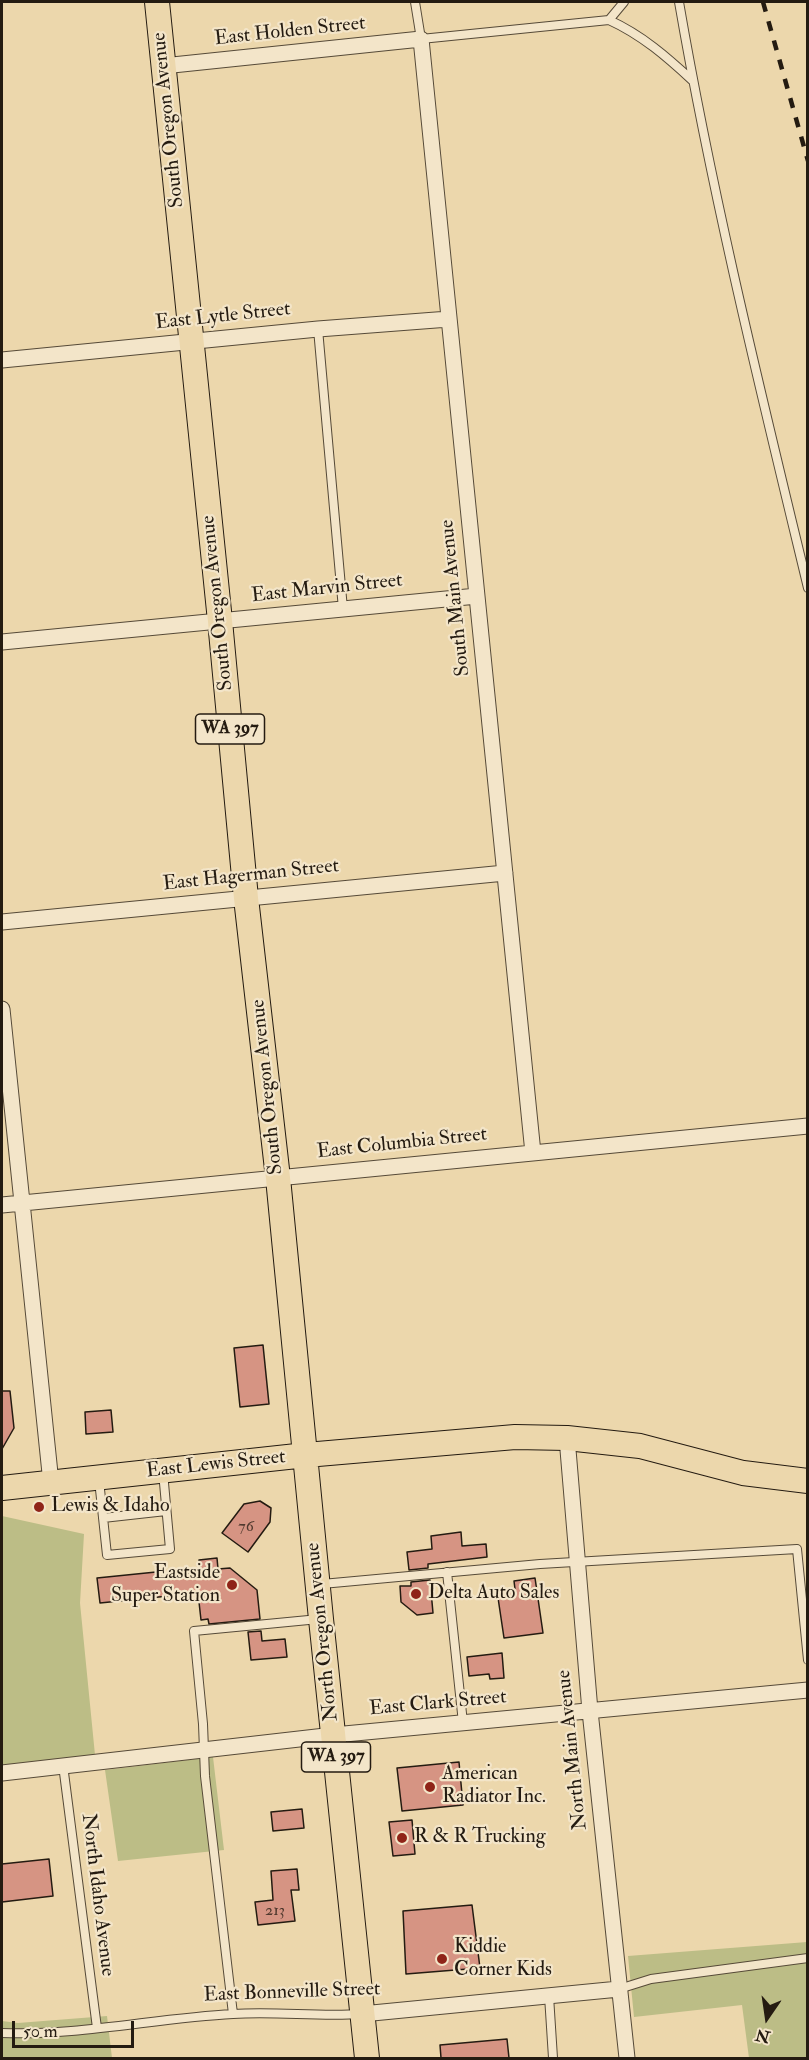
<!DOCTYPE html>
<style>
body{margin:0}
#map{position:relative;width:809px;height:2060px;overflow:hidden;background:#ecd7ac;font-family:"IM FELL Double Pica",serif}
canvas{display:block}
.frame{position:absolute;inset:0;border:3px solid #241b11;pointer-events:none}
.north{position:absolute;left:737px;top:1988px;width:60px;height:60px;-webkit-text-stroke:4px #f3e5c9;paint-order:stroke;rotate:193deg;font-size:16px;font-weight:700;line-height:24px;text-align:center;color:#241b11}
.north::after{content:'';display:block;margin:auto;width:21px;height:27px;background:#241b11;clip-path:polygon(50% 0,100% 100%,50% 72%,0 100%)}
.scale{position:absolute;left:12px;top:2021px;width:122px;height:27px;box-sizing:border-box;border:3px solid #241b11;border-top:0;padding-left:8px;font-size:18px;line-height:21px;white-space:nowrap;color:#241b11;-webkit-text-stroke:4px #f3e5c9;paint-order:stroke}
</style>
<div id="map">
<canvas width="809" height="2060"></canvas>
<div class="frame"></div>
<div class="north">N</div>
<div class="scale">50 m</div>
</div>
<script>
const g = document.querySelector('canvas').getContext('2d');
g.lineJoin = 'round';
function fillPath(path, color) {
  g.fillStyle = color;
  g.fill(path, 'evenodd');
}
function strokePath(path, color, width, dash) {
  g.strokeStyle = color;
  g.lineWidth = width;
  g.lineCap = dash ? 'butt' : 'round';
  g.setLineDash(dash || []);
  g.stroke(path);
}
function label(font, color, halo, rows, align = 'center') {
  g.font = font + ' "IM FELL Double Pica",serif';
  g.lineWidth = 4.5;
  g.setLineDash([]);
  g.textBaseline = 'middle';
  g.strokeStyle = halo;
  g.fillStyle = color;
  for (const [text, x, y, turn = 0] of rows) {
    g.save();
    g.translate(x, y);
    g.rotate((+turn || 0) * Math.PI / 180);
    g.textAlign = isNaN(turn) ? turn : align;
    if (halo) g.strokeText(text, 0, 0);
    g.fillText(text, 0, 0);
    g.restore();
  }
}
const green = new Path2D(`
 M2 1516 84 1534 80 1603 95 1755 2 1765Z
 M213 1757 224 1850 118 1861 105 1770Z
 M807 1942V2058H749L742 2005 634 2017 628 1956Z
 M107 2016 112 2058H2V2021L18 2023Z`);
const building = new Path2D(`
 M263 1345 269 1404 240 1407 234 1348Z
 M2 1391H10L14 1428 2 1449Z
 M111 1410 113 1432 86 1434 85 1412Z
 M260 1501 271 1508 270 1522 248 1552 222 1533 244 1504Z
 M461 1532 462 1546 486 1544 487 1557 428 1564V1568L409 1570 407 1552 432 1549 431 1536Z
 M217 1558 218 1569 230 1568 257 1590 260 1619 209 1624 208 1619 201 1620 198 1593 100 1603 97 1578 156 1572V1577L200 1572 199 1560Z
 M535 1578 543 1633 504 1638 497 1591 515 1589 514 1581Z
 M430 1580 433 1613 417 1615 401 1602 400 1586H411V1582Z
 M261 1631 262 1641 285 1639 287 1657 251 1660 248 1632Z
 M502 1653 504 1678 490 1679 489 1674 469 1676 467 1657Z
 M459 1762 463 1805 402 1811 397 1768Z
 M302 1809 304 1828 273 1831 271 1812Z
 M412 1820 415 1854 393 1856 389 1822Z
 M49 1859 53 1896 2 1902V1864Z
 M297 1869 299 1890H291L295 1921 258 1925 255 1902 273 1900 271 1871Z
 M472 1905 480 1968 406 1974 403 1911Z
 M507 2039 509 2058H441L440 2045Z`);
const service = new Path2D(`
 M415 2 421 39 609 20
 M624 2 609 20C642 35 667 57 693 81
 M679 2C713 199 761 393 808 588
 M318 329 343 609
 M99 1480 107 1555 170 1549 163 1472
 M103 1518 166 1511
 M447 1572 463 1723
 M322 1584 540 1564 797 1549 808 1660
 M63 1765 97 2028
 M619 1989 651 1979 808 1958
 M549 1996 553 2058
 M233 2014 205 1776 203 1724 194 1631 319 1619
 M2 2033C79 2036 156 2018 233 2014 276 2011 318 2017 361 2014`);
const minor = new Path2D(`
 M163 66 421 39 533 1153
 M2 360 318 329 449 319
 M2 642 477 596
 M2 922 505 873
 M2 1009 51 1483
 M2 1205 808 1126
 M567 1438 590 1711 627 2058
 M2 1773 334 1735 808 1690
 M362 2014 619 1989`);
const primary = new Path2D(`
 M157 2 220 621 246 898 278 1178 321 1619 367 2058
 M2 1488 306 1455 515 1437 567 1438 640 1446 743 1473 808 1481`);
const rail = new Path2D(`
 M763 2 808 161`);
const markers = [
 [39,1507,6,"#8f2418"],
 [232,1585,6,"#8f2418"],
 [416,1594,6,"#8f2418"],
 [430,1787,6,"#8f2418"],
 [402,1838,6,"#8f2418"],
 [442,1959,6,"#8f2418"]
];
const numberNames = [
 ["76",246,1528],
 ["213",275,1912]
];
const shields = [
 [230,729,69],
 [336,1757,69]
];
const shieldNames = [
 ["WA 397",230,729],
 ["WA 397",336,1757]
];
const streetNames = [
 ["East Holden Street",290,32,-6],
 ["South Oregon Avenue",169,120,-96],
 ["East Lytle Street",223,317,-6],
 ["East Marvin Street",327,589,-6],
 ["South Main Avenue",456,598,-96],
 ["South Oregon Avenue",218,603,-96],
 ["East Hagerman Street",251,876,-6],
 ["South Oregon Avenue",268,1087,-96],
 ["East Columbia Street",402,1144,-6],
 ["East Lewis Street",216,1465,-6],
 ["North Oregon Avenue",323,1632,-96],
 ["East Clark Street",438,1704,-5],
 ["North Main Avenue",573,1750,-96],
 ["North Idaho Avenue",97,1895,83],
 ["East Bonneville Street",292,1993,-2]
];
const poiNames = [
 ["Lewis & Idaho",51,1507],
 ["Eastside",220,1574,"right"],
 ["Super Station",220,1597,"right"],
 ["Delta Auto Sales",428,1594],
 ["American",442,1775],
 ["Radiator Inc.",442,1798],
 ["R & R Trucking",414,1838],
 ["Kiddie",454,1948],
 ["Corner Kids",454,1971]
];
fillPath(green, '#bcbd86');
fillPath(building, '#d69483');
strokePath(building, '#241b11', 1.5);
strokePath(service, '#564a38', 10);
strokePath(minor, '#564a38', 17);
strokePath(primary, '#241b11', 26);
strokePath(service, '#f3e5c9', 8);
strokePath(minor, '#f3e5c9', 15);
strokePath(primary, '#ecd7ac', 24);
strokePath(rail, '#241b11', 4.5, [10, 10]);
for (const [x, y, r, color] of markers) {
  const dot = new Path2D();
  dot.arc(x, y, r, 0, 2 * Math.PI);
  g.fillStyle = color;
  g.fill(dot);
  strokePath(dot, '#f3e5c9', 2);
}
label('16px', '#50392e', null, numberNames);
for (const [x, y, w] of shields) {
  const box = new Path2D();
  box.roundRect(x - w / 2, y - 15, w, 30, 4.5);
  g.fillStyle = '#f3e5c9';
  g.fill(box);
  strokePath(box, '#241b11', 1.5);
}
label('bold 18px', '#241b11', null, shieldNames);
label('20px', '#241b11', '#f3e5c9', streetNames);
label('20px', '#241b11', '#f3e5c9', poiNames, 'left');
</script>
